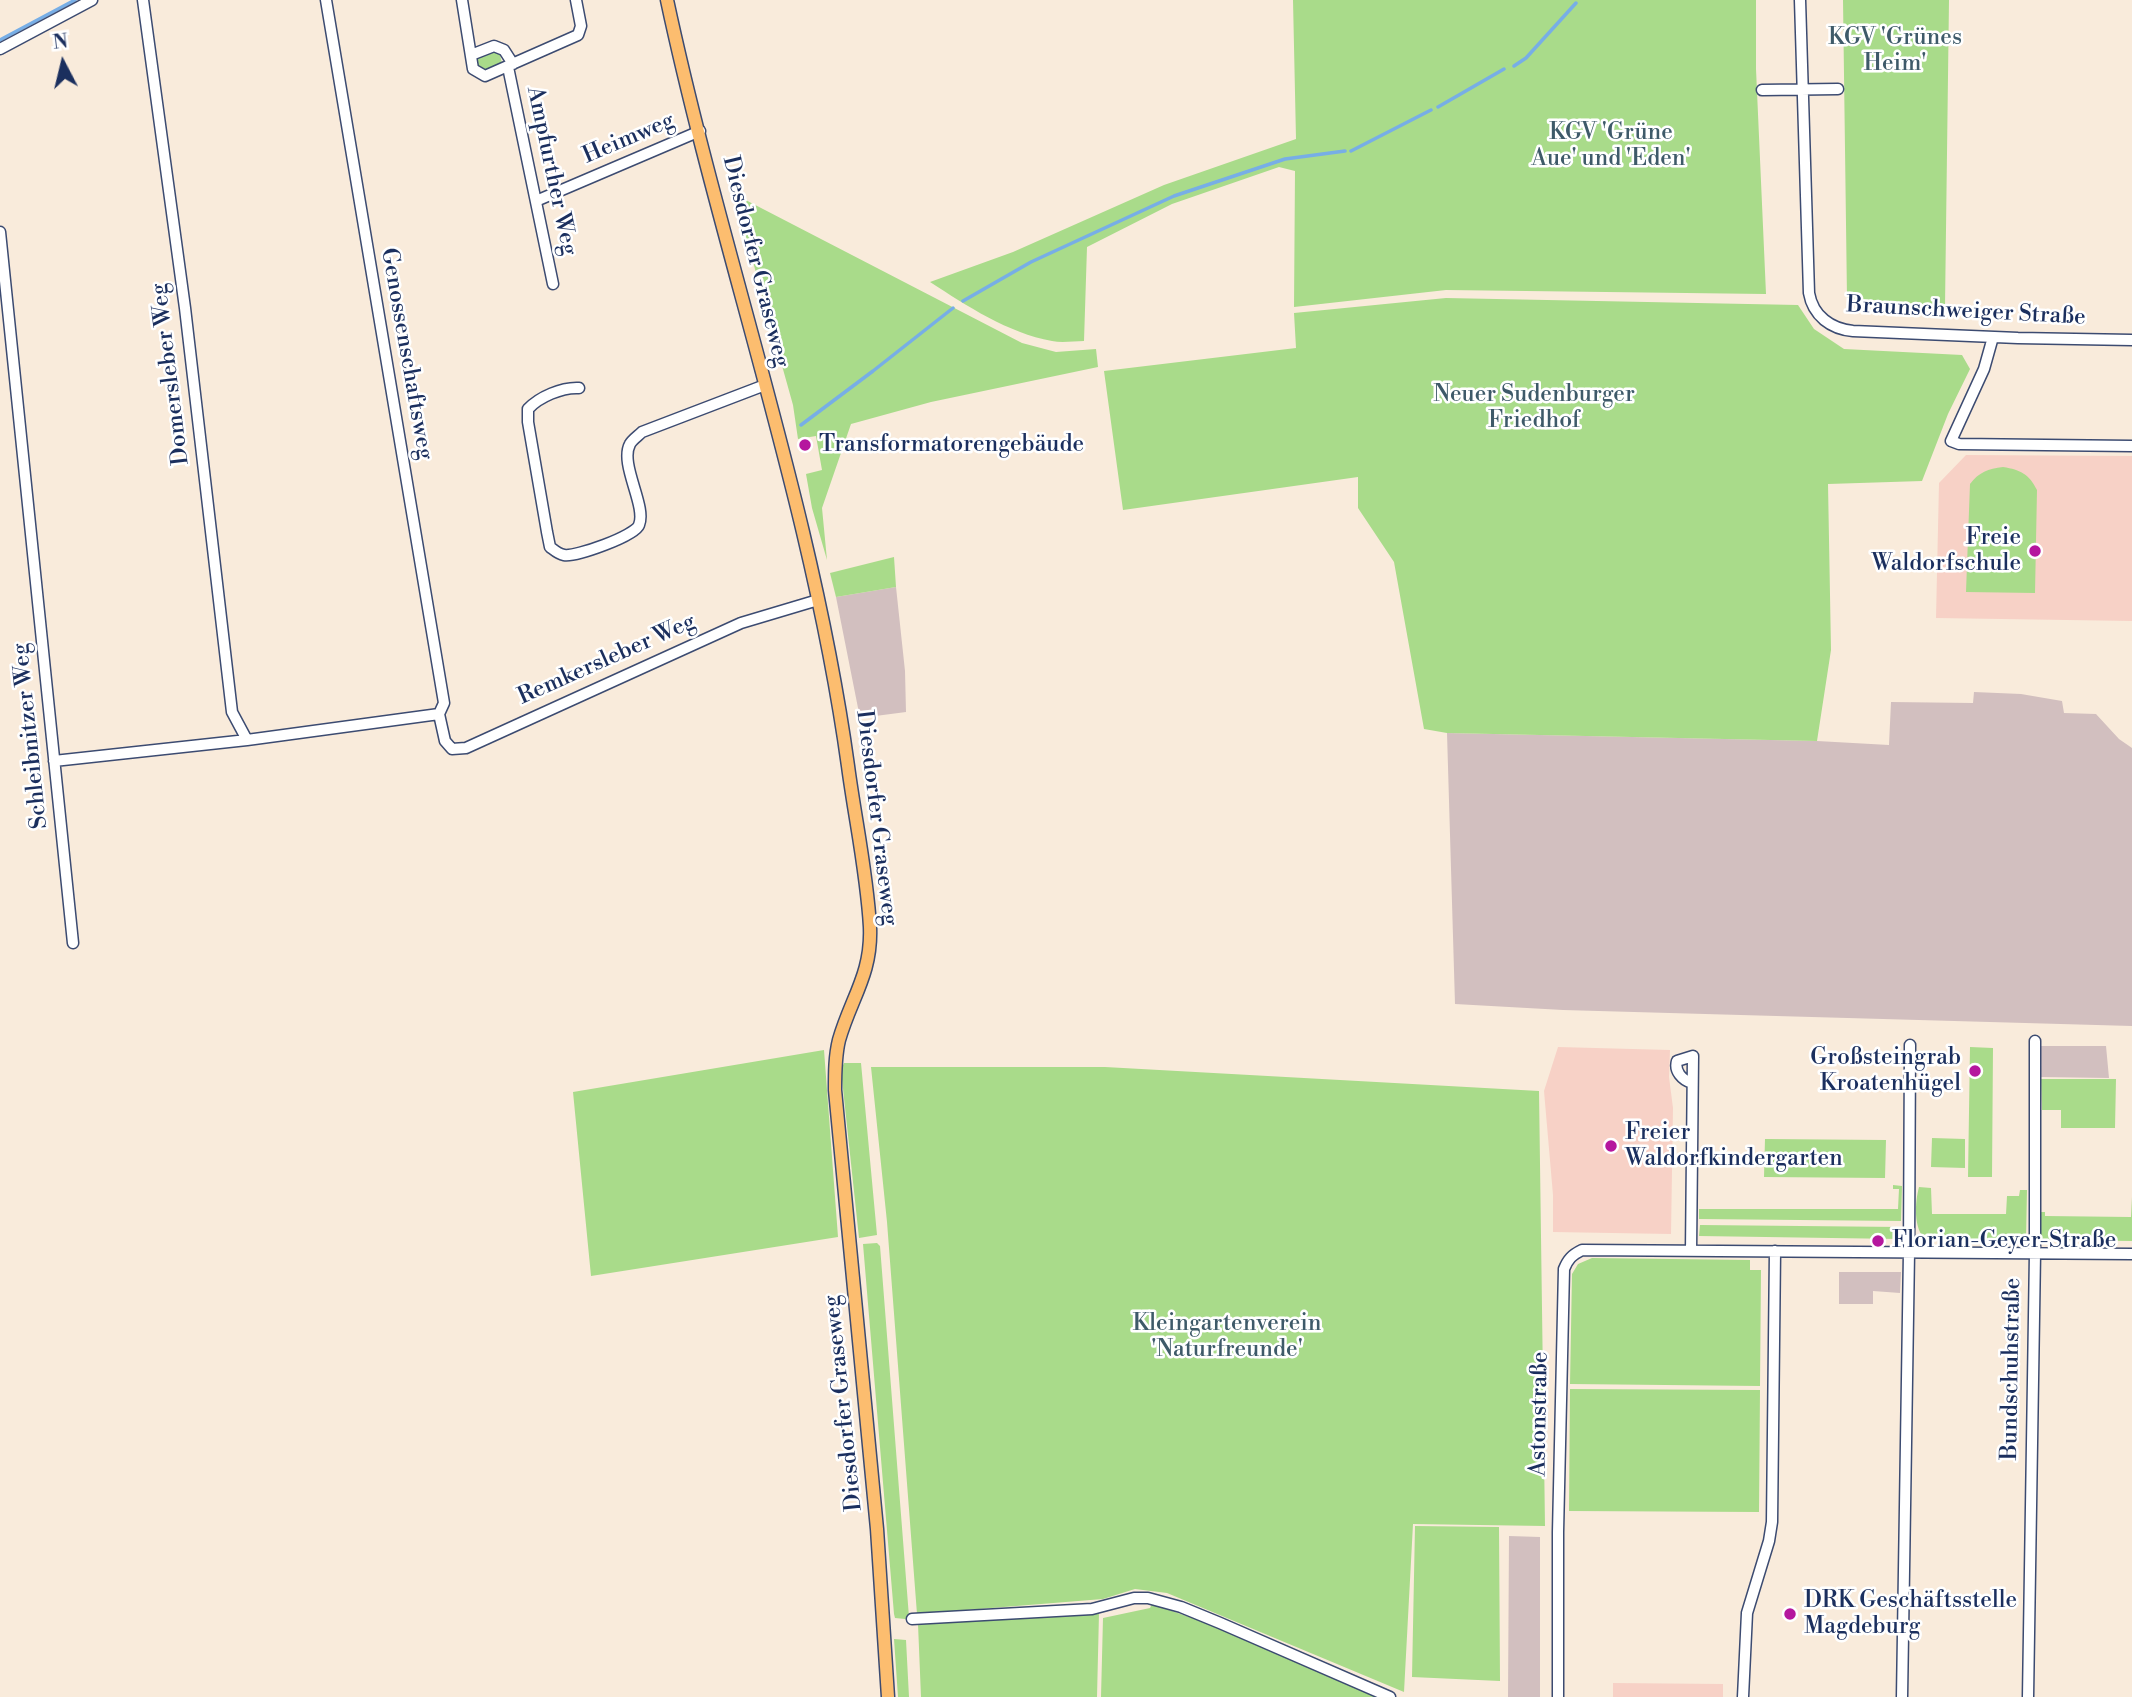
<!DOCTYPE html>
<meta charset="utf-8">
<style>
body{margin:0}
#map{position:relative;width:2132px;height:1697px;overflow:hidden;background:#f9ebdb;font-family:"Libre Bodoni",serif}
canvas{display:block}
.north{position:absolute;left:28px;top:28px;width:70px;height:70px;-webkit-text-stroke:5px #fff;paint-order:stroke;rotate:353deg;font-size:19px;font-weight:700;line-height:28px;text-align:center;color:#1b2f5e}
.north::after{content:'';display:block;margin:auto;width:24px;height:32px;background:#1b2f5e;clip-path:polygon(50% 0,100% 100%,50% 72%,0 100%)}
</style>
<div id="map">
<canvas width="2132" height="1697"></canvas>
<div class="north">N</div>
</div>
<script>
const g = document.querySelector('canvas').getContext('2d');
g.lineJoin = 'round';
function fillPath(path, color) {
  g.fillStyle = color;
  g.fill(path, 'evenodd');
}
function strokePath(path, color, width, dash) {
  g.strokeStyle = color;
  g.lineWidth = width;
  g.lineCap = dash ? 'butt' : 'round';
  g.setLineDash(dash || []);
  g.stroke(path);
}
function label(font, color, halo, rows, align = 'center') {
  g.font = font + ' "Libre Bodoni",serif';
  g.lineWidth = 5;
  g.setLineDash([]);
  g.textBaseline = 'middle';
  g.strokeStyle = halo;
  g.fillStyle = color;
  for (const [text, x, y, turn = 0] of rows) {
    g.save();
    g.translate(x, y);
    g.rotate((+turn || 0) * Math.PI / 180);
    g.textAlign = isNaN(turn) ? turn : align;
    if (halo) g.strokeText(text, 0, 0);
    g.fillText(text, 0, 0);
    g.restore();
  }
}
const built = new Path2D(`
 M1966 455 2132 456V621L1936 618 1939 483Z
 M1558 1047 1670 1050 1669 1077 1673 1108 1671 1234 1553 1232V1195L1544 1091Z
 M1613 1683 1723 1684V1697H1613Z`);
const industrial = new Path2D(`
 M896 587 905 671 906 712 860 718 836 597Z
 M1974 692 2021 694 2062 701 2064 713 2096 714 2119 739 2132 748V1026L1563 1010 1455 1004 1447 733 1817 741 1889 745 1891 702 1973 703Z
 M2041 1046H2106L2109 1078 2041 1077Z
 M1839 1272H1901L1900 1293 1873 1291V1304H1839Z
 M1509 1536 1540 1537V1697H1508Z`);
const green = new Path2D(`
 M1293 0H1756V69L1766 294 1446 290 1294 307 1295 171 1279 167 1172 204 1087 247 1084 341C1074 341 1062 343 1052 341 1008 333 967 306 930 282L1013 252 1164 185 1296 139Z
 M1843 0H1949L1945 306 1847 298Z
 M499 51 502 63 484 71 480 69 476 61 479 57Z
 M734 194 1022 343 1056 352 1096 349 1098 367 931 402 851 424 822 508 827 560 812 508 806 474 822 470 816 436 798 439 793 405Z
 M1446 298 1798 305 1814 329 1844 349 1962 355 1970 369 1948 414 1922 481 1828 484 1831 650 1817 741 1447 733 1424 729 1394 562 1358 508V477L1123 510 1104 371 1296 348 1294 313Z
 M2003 467C2021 470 2029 474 2037 490L2035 593 1966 592 1970 484C1979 472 1988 469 2003 467Z
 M894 557 896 587 836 597 830 573Z
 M1970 1047 1993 1048 1992 1177H1968Z
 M824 1050 838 1237 591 1276 573 1092Z
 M844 1063H861L877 1235 859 1238 841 1070Z
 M871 1067H1105L1539 1091 1545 1526 1413 1524 1404 1692 1167 1593 1135 1589 1103 1599 917 1614 887 1222Z
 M2041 1079H2116L2115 1128H2061V1110H2042Z
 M1932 1138 1965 1139V1168L1931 1167Z
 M1765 1139 1886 1140 1885 1178 1764 1177Z
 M1893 1185 1902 1186 1901 1221 1699 1219V1209H1898L1899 1189H1893Z
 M1919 1187 1931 1188 1932 1214H2006L2007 1196H2019L2020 1190H2027L2026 1240H1926C1913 1229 1915 1202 1919 1187Z
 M2132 1197V1241L2039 1240V1212H2045V1216L2131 1217Z
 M1700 1225 1901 1227 1899 1239 1699 1236Z
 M877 1243 880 1246 909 1617 905 1619 895 1618 894 1614 863 1244Z
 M1592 1258 1750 1260V1270H1761L1760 1386 1570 1384 1572 1274 1578 1264Z
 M1570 1389 1760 1390 1759 1512 1569 1511Z
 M1415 1526 1499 1527 1500 1681 1412 1677Z
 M1152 1604 1215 1626 1376 1697H1101L1103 1618 1150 1608Z
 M1099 1613 1097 1697H921L918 1624Z
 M894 1639 906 1640 909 1697H898Z`);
const stream = new Path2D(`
 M0 40 75 0
 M1514 66 1526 58 1576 3
 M1438 107 1504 69
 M1351 151 1431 110
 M963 301 1031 262 1174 196 1285 159 1345 151
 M801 425 873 371 953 308`);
const minor = new Path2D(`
 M143 0 185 308 232 712 247 740
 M326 0 444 703 439 714
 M462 0 473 69 485 76 578 35 581 26 576 0
 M1800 0 1809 293C1813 316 1831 329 1853 331L2018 338 2132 340
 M0 49 92 0
 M471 55 494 46 504 50 513 64
 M508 67 553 284
 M1762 90 1838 89
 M536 201 700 131
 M0 232 73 943
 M1993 337 1984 369 1951 441 1959 444 2132 446
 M579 388C562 387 539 397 528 409V422L547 532 550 547C554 550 558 554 564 555 576 557 635 536 639 525 647 506 619 464 630 444 632 440 638 436 642 432L765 385
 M439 714 445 741 452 749 466 748 741 623 818 600
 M54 761 247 740 439 714
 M1691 1251 1693 1056 1677 1061C1674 1071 1682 1080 1692 1083
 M912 1619 1092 1609 1134 1598H1148L1181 1607 1220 1623 1390 1697
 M1558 1697V1532L1564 1269C1568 1259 1572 1255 1582 1250L2132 1254
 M1743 1697 1747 1613 1769 1541 1772 1522 1775 1251
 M1902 1697 1909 1252 1910 1045
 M2028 1697 2035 1253V1041`);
const major = new Path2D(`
 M667 0C722 257 812 505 848 766 855 819 867 873 870 927 872 974 851 998 839 1040 835 1056 835 1073 835 1090L877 1529 888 1697`);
const markers = [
 [805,445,7,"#b5179e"],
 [2035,551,7,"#b5179e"],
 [1975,1071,7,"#b5179e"],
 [1611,1146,7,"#b5179e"],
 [1878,1241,7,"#b5179e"],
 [1790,1614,7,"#b5179e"]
];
const parkNames = [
 ["KGV 'Grünes",1895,38],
 ["Heim'",1895,64],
 ["KGV 'Grüne",1611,133],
 ["Aue' und 'Eden'",1611,159],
 ["Neuer Sudenburger",1534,395],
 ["Friedhof",1534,421],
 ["Kleingartenverein",1227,1324],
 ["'Naturfreunde'",1227,1350]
];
const streetNames = [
 ["Heimweg",629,139,-23],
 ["Ampfurther Weg",551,171,78],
 ["Diesdorfer Graseweg",755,262,76],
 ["Braunschweiger Straße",1966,312,3],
 ["Genossenschaftsweg",406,354,80],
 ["Domersleber Weg",171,374,-97],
 ["Remkersleber Weg",607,660,-24],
 ["Schleibnitzer Weg",31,736,-96],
 ["Diesdorfer Graseweg",876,818,83],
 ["Bundschuhstraße",2012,1369,-89],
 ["Diesdorfer Graseweg",844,1403,-96],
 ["Astonstraße",1540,1414,-89]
];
const poiNames = [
 ["Transformatorengebäude",819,445],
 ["Freie",2021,538,"right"],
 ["Waldorfschule",2021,564,"right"],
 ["Großsteingrab",1961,1058,"right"],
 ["Kroatenhügel",1961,1084,"right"],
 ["Freier",1625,1133],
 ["Waldorfkindergarten",1625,1159],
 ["Florian-Geyer-Straße",1892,1241],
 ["DRK Geschäftsstelle",1804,1601],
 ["Magdeburg",1804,1627]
];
fillPath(built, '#f7d1c6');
fillPath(industrial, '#d2bfbf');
fillPath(green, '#a9db8a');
strokePath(stream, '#77aee6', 3.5);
strokePath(minor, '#3c4b71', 13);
strokePath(major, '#3c4b71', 15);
strokePath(minor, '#fff', 10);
strokePath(major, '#fcbd6f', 12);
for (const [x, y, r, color] of markers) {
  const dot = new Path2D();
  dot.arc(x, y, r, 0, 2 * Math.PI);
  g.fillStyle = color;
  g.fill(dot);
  strokePath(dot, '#fff', 2.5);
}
label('23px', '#3e5a69', '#fff', parkNames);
label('23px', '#1b2f5e', '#fff', streetNames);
label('23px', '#1b2f5e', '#fff', poiNames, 'left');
</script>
